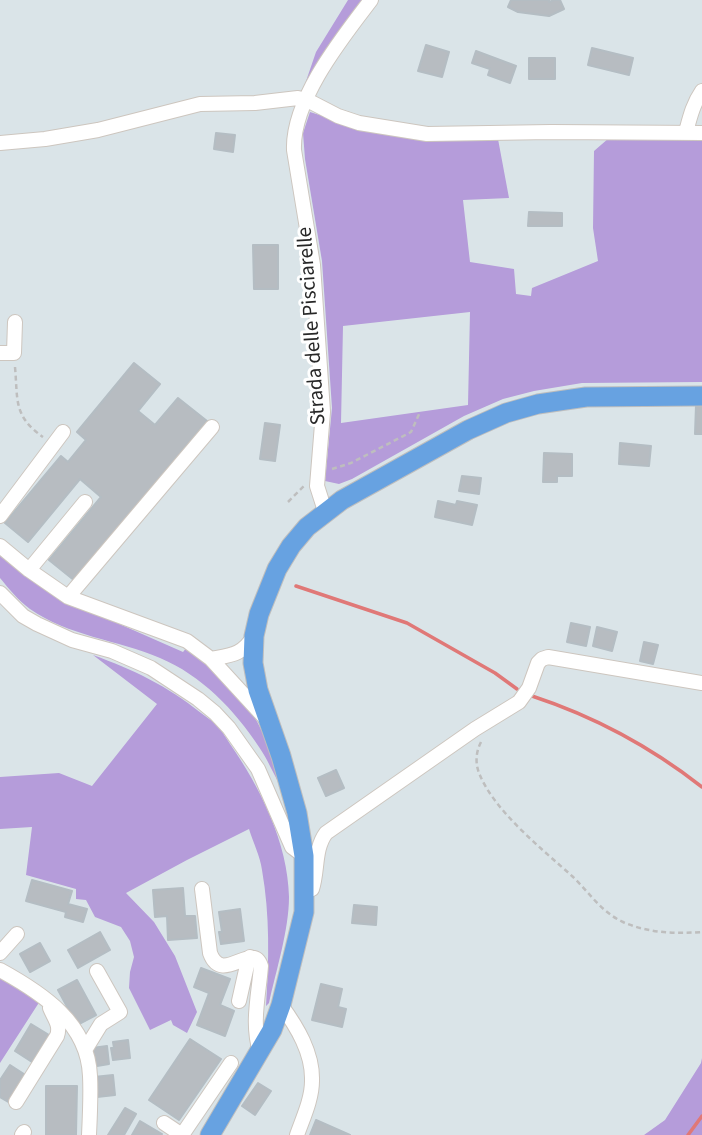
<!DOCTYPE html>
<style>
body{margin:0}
canvas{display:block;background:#dae4e8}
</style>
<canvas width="702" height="1135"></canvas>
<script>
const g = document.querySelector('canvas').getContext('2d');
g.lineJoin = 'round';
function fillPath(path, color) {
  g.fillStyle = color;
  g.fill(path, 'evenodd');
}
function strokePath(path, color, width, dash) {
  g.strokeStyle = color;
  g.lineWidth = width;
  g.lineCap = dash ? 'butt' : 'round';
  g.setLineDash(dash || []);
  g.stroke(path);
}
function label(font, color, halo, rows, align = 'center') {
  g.font = font + ' "Source Sans 3",sans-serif';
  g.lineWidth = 6;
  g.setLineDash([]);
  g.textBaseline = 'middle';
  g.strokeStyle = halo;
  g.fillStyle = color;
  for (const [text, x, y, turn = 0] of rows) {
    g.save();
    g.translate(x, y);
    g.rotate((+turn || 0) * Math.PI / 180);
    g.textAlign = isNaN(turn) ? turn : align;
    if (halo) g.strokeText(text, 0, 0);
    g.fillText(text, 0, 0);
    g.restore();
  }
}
const green = new Path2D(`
 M348 0H363L304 87 316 52Z
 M310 112 345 123 498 139 509 198 463 200 470 262 514 269 516 294 531 296 532 288 598 261 593 228 594 151 609 138 702 139V382L582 383 534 391 503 399 464 416 352 479 339 484 325 481 332 408 322 261 305 159 303 133ZM470 312 468 405 341 423 343 326Z
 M0 552 58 597 183 652 187 647 203 660 252 713C267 737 274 763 282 789 274 775 268 760 259 747 235 710 201 675 160 658 118 640 68 636 30 609 18 600 9 589 0 578Z
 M93 655C134 670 166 685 201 713 206 717 213 721 218 726 222 731 226 738 230 744 260 787 288 843 289 897 289 930 276 971 269 1003L266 1006C269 961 270 915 262 870 260 856 253 842 249 829L187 860 126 893 154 922 175 956 197 1012 187 1033 173 1025 171 1020 150 1030 129 988 130 972 134 957 130 941 121 927 95 917 86 900 76 899V889L26 875 32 827 0 829V777L59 773 92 786 157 704Z
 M0 976 40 1001 0 1063Z
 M702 1058V1135H644L665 1120 701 1063Z`);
const stream = new Path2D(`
 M296 586 407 623 495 673 517 689
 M532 696C593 716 651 747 702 787
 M688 1135 702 1116`);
const building = new Path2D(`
 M511 0H549V2L554 0H560L564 9 549 16 518 12 508 7Z
 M426 45 449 52 442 77 418 71Z
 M592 48 633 58 629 75 588 65Z
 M476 51 516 66 510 83 488 75 490 69 472 63Z
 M529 58H555V79H529Z
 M216 133 235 135 233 152 214 149Z
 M529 212 562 213V226H528Z
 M253 245H278V289H254Z
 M134 363 160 384 138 411 155 425 178 398 207 421 75 581 49 560 101 497 80 479 28 542 5 523 61 456 68 462 86 440 77 432Z
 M696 405H702V434H695Z
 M265 423 280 425 275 461 260 459Z
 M620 443 651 446 649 466 619 464Z
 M544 453 572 454V476H557V482H543Z
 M462 476 481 478 479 494 459 491Z
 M438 501 456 505 457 501 477 505 472 525 435 517Z
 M571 623 590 627 586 646 567 642Z
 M597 627 617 632 612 651 593 646Z
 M644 642 658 645 653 664 640 661Z
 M336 770 344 788 326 796 318 778Z
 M32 880 72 891 68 904 87 909 83 922 65 917 66 912 26 901Z
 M183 888 185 916H195L197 938 168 940 167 916 155 917 153 890Z
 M354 905 377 907 376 925 352 923Z
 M240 909 244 941 221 944 219 932H222L219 912Z
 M100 932 110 950 78 968 68 950Z
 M40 943 50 961 30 972 20 954Z
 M201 968 230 979 220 1005 234 1011 225 1036 197 1025 209 993 194 987Z
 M77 980 96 1015 77 1025 58 990Z
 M321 984 342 989 338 1007 346 1009 342 1027 312 1020Z
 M31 1024 49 1035 32 1062 15 1051Z
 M190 1039 221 1059 179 1120 149 1100Z
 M128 1040 130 1058 113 1060 111 1048H114L113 1042Z
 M107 1046 109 1064 91 1067 92 1048Z
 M10 1065 27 1076 10 1103 0 1097V1080Z
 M113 1075 115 1095 97 1097 94 1077Z
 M258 1083 271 1091 255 1115 242 1106Z
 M46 1086H77L76 1135H46Z
 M125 1108 136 1114 124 1135H108Z
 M316 1120 350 1135H310Z
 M140 1121 162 1134 161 1135H132Z`);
const path = new Path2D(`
 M15 367C18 400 13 416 43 437
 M332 469 351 463 411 432 420 412
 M288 502 304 486
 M481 742C476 752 475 762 479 773 494 811 542 849 572 876 589 892 601 912 623 922 648 933 675 934 702 932`);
const minor = new Path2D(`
 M686 132C690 117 693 104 702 91
 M0 143 45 139 98 130 200 104 255 103 298 98 307 100 338 116 359 123 427 134 551 132 702 133
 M0 353H14L15 322
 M325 511 317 486 323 412 313 265 294 150C292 100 342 38 371 0
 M0 516 63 432
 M0 546 29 570 68 597 187 641 211 659 266 719
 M29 570 85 502
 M0 593 23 616 37 624 72 640 112 651 151 668 198 699 215 713 229 728 258 769 292 847 304 856
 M68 597 212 427
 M211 659C232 655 242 655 254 636
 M202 889 210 953C222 986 253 940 261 966 259 993 251 1024 260 1051
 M303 892 312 889C318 871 314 849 326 833L475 729 519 702 529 688 538 663 542 659 548 657 702 683
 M0 953 17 934
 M0 970C42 993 88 1023 90 1076 91 1095 90 1115 89 1135
 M239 1001 248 961 250 957
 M281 1005C297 1027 313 1053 312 1081 312 1099 303 1118 297 1135
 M85 1050 101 1024 120 1012 97 971
 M16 1102 57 1036C61 1025 54 1018 50 1008L51 1004
 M164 1123 182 1135
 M22 1135 24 1132
 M182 1135 231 1063`);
const major = new Path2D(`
 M210 1135 272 1030 281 1005 304 912V856L297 813 281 756 258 690 253 663 254 636 259 614 277 569 291 546 307 527 342 500 468 430 506 413 538 404 586 397 702 396`);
const streetNames = [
 ["Strada delle Pisciarelle",313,326,-94]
];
fillPath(green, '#b59cda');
strokePath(stream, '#e07877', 3.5);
fillPath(building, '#b7bcc1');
strokePath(building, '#b4bdc3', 2);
strokePath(minor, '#cdc6bf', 16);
strokePath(major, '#bebebe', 21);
strokePath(path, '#bebebe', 2.5, [5, 3.5]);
strokePath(minor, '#fff', 14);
strokePath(major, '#67a2e1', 19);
label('21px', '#272727', '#fff', streetNames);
</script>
